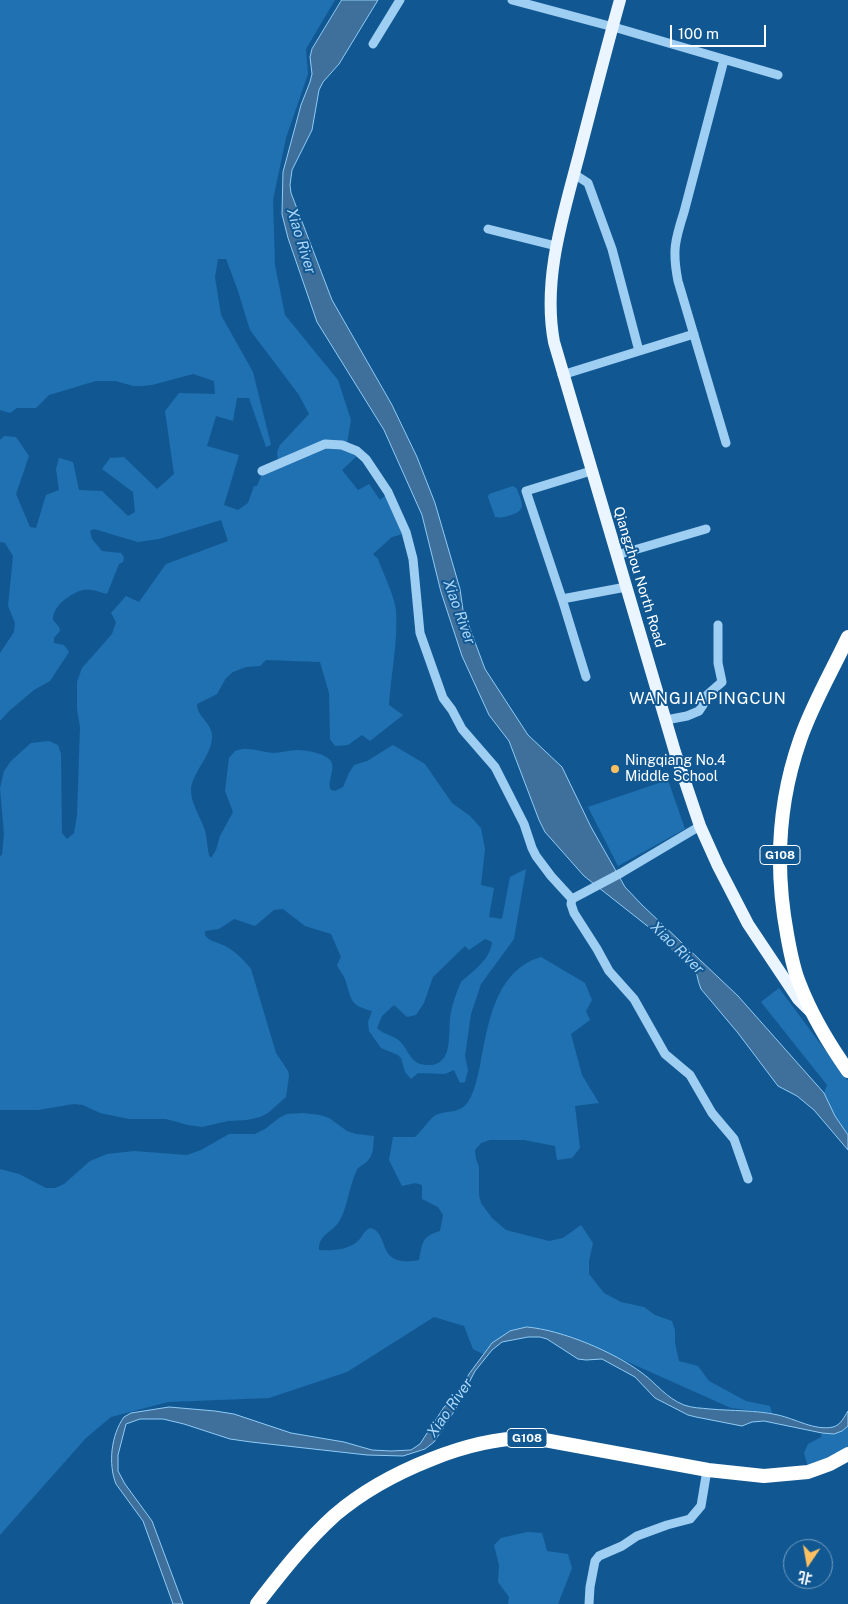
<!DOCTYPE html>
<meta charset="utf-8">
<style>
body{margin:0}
#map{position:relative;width:848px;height:1604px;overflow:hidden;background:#115893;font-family:"Public Sans","Noto Sans SC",sans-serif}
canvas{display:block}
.north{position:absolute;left:783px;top:1539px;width:50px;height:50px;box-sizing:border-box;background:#115893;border:1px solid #709bbe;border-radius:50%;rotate:192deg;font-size:14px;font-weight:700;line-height:20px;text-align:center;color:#fff}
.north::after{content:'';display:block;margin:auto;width:18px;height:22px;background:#ffc061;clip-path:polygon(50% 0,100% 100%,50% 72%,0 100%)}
.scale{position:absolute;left:670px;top:25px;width:96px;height:22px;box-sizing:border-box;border:2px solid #fff;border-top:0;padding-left:6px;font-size:15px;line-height:18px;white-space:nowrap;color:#fff;-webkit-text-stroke:4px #115893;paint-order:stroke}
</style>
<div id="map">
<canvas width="848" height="1604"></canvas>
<div class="north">北</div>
<div class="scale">100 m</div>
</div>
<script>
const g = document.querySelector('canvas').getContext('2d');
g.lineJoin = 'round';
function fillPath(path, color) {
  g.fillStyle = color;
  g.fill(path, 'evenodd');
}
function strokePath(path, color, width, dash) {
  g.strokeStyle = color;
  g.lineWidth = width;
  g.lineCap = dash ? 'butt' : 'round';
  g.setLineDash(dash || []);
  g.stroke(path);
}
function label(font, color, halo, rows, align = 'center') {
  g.font = font + ' "Public Sans",sans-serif';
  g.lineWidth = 4;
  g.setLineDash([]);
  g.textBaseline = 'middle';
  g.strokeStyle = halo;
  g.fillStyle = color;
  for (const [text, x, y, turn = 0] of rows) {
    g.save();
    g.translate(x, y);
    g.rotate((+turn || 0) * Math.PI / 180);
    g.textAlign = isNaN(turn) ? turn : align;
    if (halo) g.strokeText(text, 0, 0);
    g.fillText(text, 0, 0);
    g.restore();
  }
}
const green = new Path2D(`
 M0 0H335L306 49 308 74 286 138 273 200 275 265 285 315 338 380 351 420 347 444 326 441 278 460 277 452 280 445 309 414 299 395 250 330 237 288 226 259H218L215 277 221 315 253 372 271 445 266 447 249 398H237L233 421 216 416 207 446 239 455 224 505 238 510 248 503 254 486H257L261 476 323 447 335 446 358 455 342 470 358 490 369 484 380 500 386 495 403 534 392 537 373 554 378 559C383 573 395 597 396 611 398 642 391 674 389 705L403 715 370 741 362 735 348 745 335 746 330 739 329 693 320 662 266 660 260 666 246 667 233 672 226 678 217 694 197 704C197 717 211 722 212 735 213 754 194 770 191 788 190 802 200 816 204 828 207 836 207 846 209 855L211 858 216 850 220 836 233 812 225 791 229 758 235 751C247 746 261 752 273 753 281 753 289 750 297 750 306 750 324 753 330 760 337 769 326 781 331 790L335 791 343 787 349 773 354 765 367 761 393 745 425 764 452 803 470 816 481 828 485 849 481 885 494 888 489 917 502 919 510 877 526 869 514 939 481 984 471 1014 465 1056 468 1070 465 1082 460 1083 454 1070 445 1074 418 1073 411 1079 405 1072 401 1058 398 1055 381 1048 369 1031 368 1022 372 1011C349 1005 352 1000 345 979 343 974 339 970 337 965L341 957 331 934 305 926 283 909 274 910 255 926 234 919 219 929 205 931V935C209 941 216 942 223 945 234 950 243 959 251 969L276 1053 288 1071 289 1076 286 1097 268 1113 260 1117 247 1120 228 1121 202 1127 188 1125 166 1119H129L100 1113 83 1105 74 1104 38 1110H0V856L2 855 4 834 0 788 4 771 11 761 31 743 49 741 58 745 61 754 62 833 67 839 74 833 77 816 80 727 77 709V682L82 668 112 634 116 622 111 613 126 596 139 602 166 564 228 541 221 520 159 539 138 542 94 529 90 531 92 539 102 551 121 553 124 557 123 562 119 564 107 594C100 592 90 588 83 590 70 593 52 607 53 620L59 627 60 631 54 638V643L64 645 69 652 50 681 34 690 9 711 0 721V653L14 632 15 623 8 606 13 556 5 543 0 542V440L4 436 16 437 29 456 16 494 30 527 36 528 46 495 59 490 56 469 59 458 73 462 79 490 102 491 128 516 135 512 133 492 102 469 110 458 124 457 157 489 174 474 165 411 179 393 215 394 214 381 193 374 152 385 142 386H133L116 381H96L49 395 36 408H17L10 413 0 410ZM485 939 492 942C490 960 474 970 461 982 457 991 453 1002 451 1012 447 1028 455 1062 432 1065 428 1065 424 1065 420 1064 408 1059 408 1047 397 1039 391 1035 383 1034 377 1028L382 1016 394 1005 407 1017 416 1015 424 1003 433 977 465 946 469 950Z
 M513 486 517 489C521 502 528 510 511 515 505 517 501 518 495 517L488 497 489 494Z
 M668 780 685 829 618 866 588 807Z
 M541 957 585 983 592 1000 586 1011 590 1020 571 1034 582 1075 599 1103 575 1106 580 1148 572 1158 557 1160 555 1146 524 1140H490L481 1143 475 1150 476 1159 479 1167V1195L481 1203 492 1218 506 1230 549 1241 554 1240 563 1238 581 1225 593 1243 589 1261V1274L604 1293 621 1302 644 1307 655 1315 672 1321 675 1330V1343L679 1361 698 1366 709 1381 746 1401 770 1406 772 1413 731 1408 590 1345 543 1329 527 1327 514 1330 492 1343 483 1354 473 1349 464 1326 434 1317 347 1372 269 1398 168 1402 111 1417 86 1438 0 1535V1169L19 1174 46 1188H55L64 1184 90 1161 107 1154 134 1151 187 1155 201 1150 229 1134H255L265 1129 279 1118 287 1114 303 1113 320 1115 329 1118 347 1131 356 1134 374 1136C373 1148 374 1157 364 1164 361 1166 357 1168 356 1172 349 1187 348 1205 340 1220 334 1232 318 1234 319 1250 331 1251 350 1250 359 1240 363 1235 364 1231 370 1228 391 1232 374 1269 419 1260 423 1242 421 1237 440 1231L443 1215 438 1207 422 1199V1185L415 1183 402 1186 389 1160 393 1137H415C421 1132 430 1118 436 1115 447 1110 460 1114 468 1102 475 1091 477 1078 480 1066 488 1026 494 971 541 957Z
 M779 988 848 1081V1135L835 1116 824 1093 827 1085 761 1002Z
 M848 1426V1448L808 1467 804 1453 808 1444 821 1437 822 1433 834 1434Z
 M527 1532 542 1533 547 1551 568 1554 572 1568 558 1604H508L509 1597 498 1582 499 1565 494 1545 501 1538Z`);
const water = new Path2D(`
 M342 0H378L339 64 323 82 319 90 312 130 292 170 290 185 291 193 332 300 392 405 417 457 435 503 460 589 463 610 485 669 528 735 562 767 591 827 625 887 642 905 738 996 824 1093 835 1116 848 1135V1150L814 1110 797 1096 778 1086 738 1033 701 989C697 980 697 971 693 962L584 876 545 832 539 820 509 741 489 715 462 656 441 592 422 515 384 430 317 322 288 238 282 214 283 172 301 105 310 82 312 74 310 57 312 49Z
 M527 1327C562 1330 614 1352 642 1373 656 1383 666 1398 684 1405 692 1408 701 1408 710 1409 732 1411 756 1410 778 1415 796 1419 815 1431 833 1427 841 1425 844 1417 848 1411V1426L842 1431 834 1434 822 1433 764 1421 752 1422 742 1426 696 1417 688 1415 655 1398 635 1377 602 1359 586 1360 578 1359 547 1339 540 1337H528L502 1342 492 1350 475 1371 455 1410 434 1442 425 1449 403 1456 367 1455 251 1442 230 1439 184 1424 163 1419H140L126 1424 118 1455V1471L125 1484 152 1521 183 1604H173L143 1521 116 1484C108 1464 111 1435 124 1417L131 1413 169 1407 215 1411 234 1414 291 1433 344 1442 372 1450 391 1451 411 1450 420 1444 444 1407 456 1398 469 1374 492 1343 510 1331Z`);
const river = new Path2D(`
 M676 947 705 974`);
const minor = new Path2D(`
 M512 0 617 28 778 75
 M373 44 400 0
 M724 60 684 212C675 240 672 251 678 281L726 443
 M574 174 588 183 612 249 639 351
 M488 229 556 246
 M562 375 694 334
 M262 471 325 444 342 445 357 451 366 459 388 492 406 532 413 559 420 633 443 698 452 710 462 729 495 767 524 824 532 848 536 856 551 876 572 899 571 904 574 913 597 949 609 971 634 999 665 1054 690 1075 712 1113 734 1139 748 1179
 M617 555 706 529
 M562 599 626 587
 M586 677 563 602 526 491 591 471
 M666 720 687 716 699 711 703 705 706 696 722 682 718 663V625
 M572 899 621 873 700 826
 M589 1604 590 1587 595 1561 599 1556 622 1546 637 1536 667 1525 690 1519 701 1506 707 1470`);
const major = new Path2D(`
 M620 0C606 50 593 101 580 151 564 213 542 278 554 342L675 752 700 826 718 866 748 924 798 999 811 1012`);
const highway = new Path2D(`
 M848 637C832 671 812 705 800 740 778 803 775 869 787 934 790 951 793 969 800 985 812 1016 829 1044 848 1071
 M257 1604C281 1573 306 1541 335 1515 383 1474 475 1433 539 1439L708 1470 764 1476 808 1472 830 1464 848 1454`);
const markers = [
 [615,769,5,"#ffc061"]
];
const shields = [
 [780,855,40],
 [527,1438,40]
];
const shieldNames = [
 ["G108",780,855],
 ["G108",527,1438]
];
const streetNames = [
 ["Qiangzhou North Road",639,577,73]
];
const poiNames = [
 ["Ningqiang No.4",625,761],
 ["Middle School",625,777]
];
const waterNames = [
 ["Xiao River",301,241,73],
 ["Xiao River",459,612,70],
 ["Xiao River",677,948,44],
 ["Xiao River",450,1408,-55]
];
const quarterNames = [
 ["WANGJIAPINGCUN",708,699]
];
fillPath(green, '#2071b1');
fillPath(water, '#3e709b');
strokePath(water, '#90cbf6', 1);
strokePath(river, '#3e709b', 11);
strokePath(minor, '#9fcef3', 9);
strokePath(major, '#ebf5ff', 12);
strokePath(highway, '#fff', 14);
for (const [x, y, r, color] of markers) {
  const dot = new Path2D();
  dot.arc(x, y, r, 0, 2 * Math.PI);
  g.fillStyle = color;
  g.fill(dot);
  strokePath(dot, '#115893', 2);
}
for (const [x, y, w] of shields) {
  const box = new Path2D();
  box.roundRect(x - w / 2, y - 9.5, w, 19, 4);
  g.fillStyle = '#115893';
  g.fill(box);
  strokePath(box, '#fff', 1);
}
label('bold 12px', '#fff', null, shieldNames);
label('14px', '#fff', '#115893', streetNames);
label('14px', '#fff', '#115893', poiNames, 'left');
label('italic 15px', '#abd7fa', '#115893', waterNames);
g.letterSpacing = '1px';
label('16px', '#fff', '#115893', quarterNames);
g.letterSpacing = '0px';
</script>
